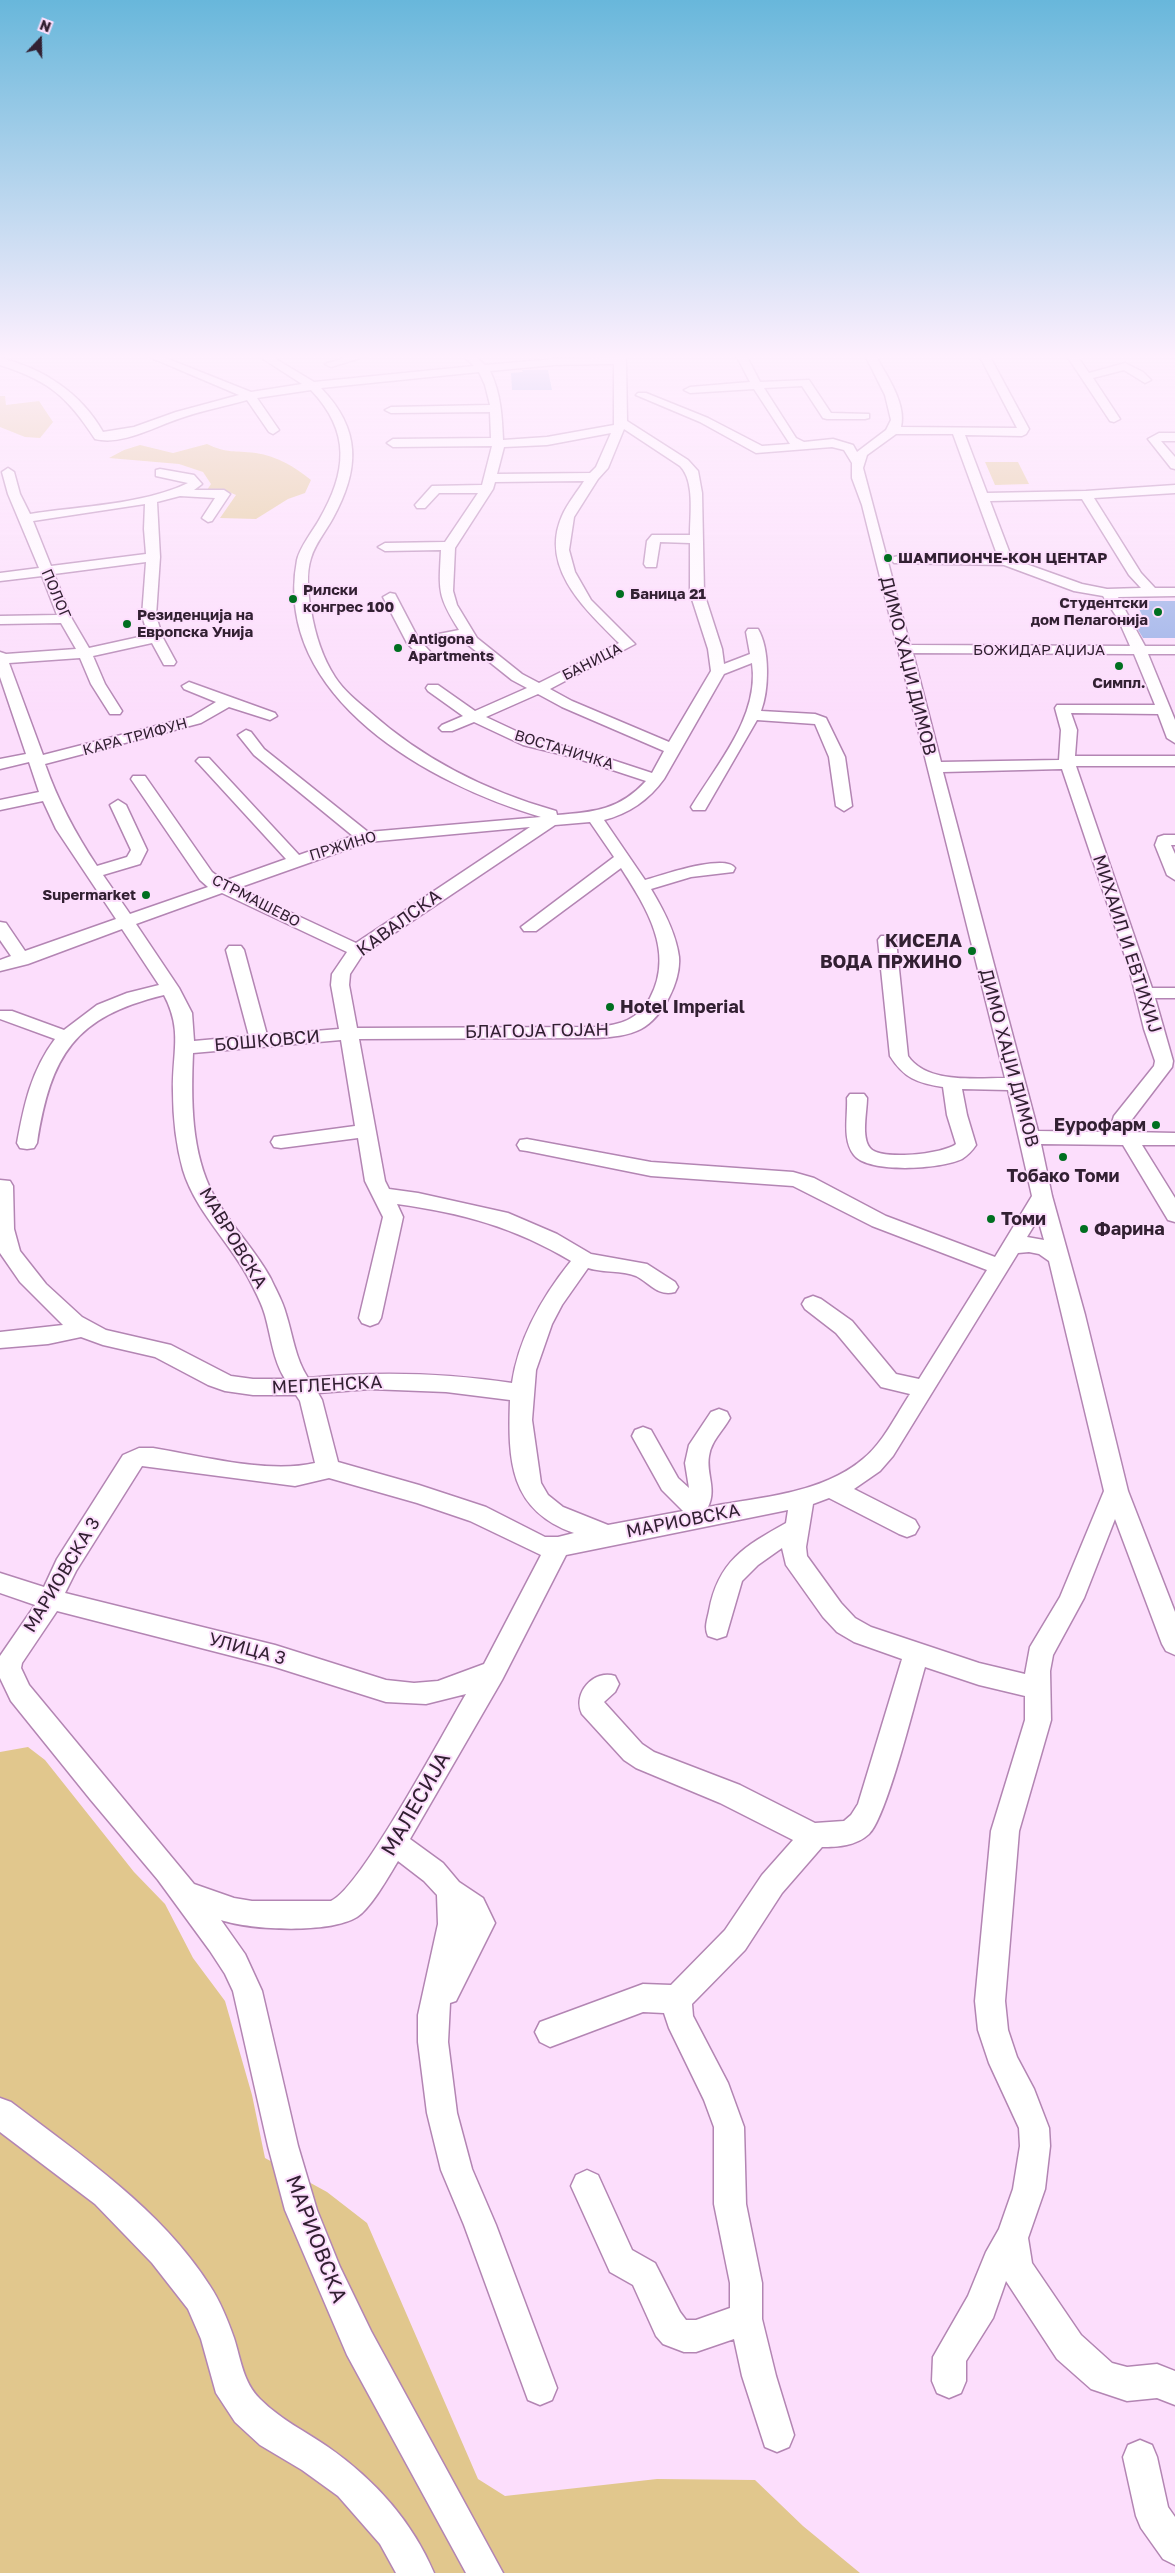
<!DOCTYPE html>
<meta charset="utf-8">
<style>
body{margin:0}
#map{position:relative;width:1175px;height:2573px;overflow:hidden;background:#fcdefc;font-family:"Golos Text",sans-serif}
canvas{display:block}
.north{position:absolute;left:15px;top:15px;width:50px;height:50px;-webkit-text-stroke:4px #fcdefc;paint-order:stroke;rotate:21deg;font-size:14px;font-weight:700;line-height:20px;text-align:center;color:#322032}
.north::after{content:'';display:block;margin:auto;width:18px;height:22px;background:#322032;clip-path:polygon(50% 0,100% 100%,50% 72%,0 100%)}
</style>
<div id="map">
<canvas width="1175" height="2573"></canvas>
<div class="north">N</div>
</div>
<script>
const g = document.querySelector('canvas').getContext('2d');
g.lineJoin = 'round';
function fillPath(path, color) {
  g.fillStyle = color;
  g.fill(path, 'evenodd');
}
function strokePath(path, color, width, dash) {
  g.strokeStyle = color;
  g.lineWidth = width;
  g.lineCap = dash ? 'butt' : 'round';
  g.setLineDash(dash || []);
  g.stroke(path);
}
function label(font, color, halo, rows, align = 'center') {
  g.font = font + ' "Golos Text",sans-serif';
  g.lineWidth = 4;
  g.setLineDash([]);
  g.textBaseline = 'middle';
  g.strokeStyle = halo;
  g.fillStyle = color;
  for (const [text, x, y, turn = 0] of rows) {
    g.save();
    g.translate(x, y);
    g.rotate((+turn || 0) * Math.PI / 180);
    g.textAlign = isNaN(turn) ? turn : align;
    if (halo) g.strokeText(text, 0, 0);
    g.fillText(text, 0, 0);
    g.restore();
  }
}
const green = new Path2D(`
 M0 396H5L6 405 39 401 53 422 40 438 25 437 0 427Z
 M207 444C229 454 233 450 256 453 277 456 295 467 311 480L305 493 288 499 256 519 220 518 236 495 227 491 207 490 211 484 203 472 179 464 109 458 124 450 140 445 173 453Z
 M985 462H1018L1029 484 995 485Z
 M28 1747 45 1760 134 1872 165 1904 193 1958 225 2001 252 2095 265 2158 327 2192 367 2223 478 2479 505 2496 657 2479 755 2480 803 2526 860 2573H0V1752Z`);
const building = new Path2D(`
 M522 370H548L552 390H512L511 373 523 372Z
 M1135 601H1175V638H1143L1134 623H1146Z`);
const minor = new Path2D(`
 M140 353H153L251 392 302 384 254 353H266L314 382 474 366 460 353H471L485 365 554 359 614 358V353H624L626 361 627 421 688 460 698 471 702 493 704 593 722 649 724 664 750 654 746 632 748 629H758C770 649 769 690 761 711L815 714 826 718 845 757 852 806 844 811 836 806 829 757 815 724 757 720 705 810H693L691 807C717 764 760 716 752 663L724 674 664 779C649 800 628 814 604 820L645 880C660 876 725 853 735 868L733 872 691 877 651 889C663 909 676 933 679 957 681 981 663 1017 641 1029 628 1036 611 1037 596 1038L359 1039 385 1181 389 1189 418 1193 508 1213 557 1234 591 1254 647 1264 675 1282 678 1287 675 1292C658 1297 650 1283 636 1276 622 1270 603 1273 588 1268L562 1305 552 1324 536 1370 532 1420 541 1483 548 1495 563 1507 608 1525 683 1511 662 1490 632 1436 635 1430 643 1427 651 1430 678 1478 689 1488 685 1463 689 1445 711 1412 719 1409 727 1412 730 1418C723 1431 711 1441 709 1456 706 1474 717 1489 708 1507 759 1497 822 1494 863 1459 883 1443 896 1415 910 1394L881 1387 836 1333 805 1309 802 1304 805 1299 813 1296 821 1299 852 1321 896 1374 919 1379 987 1270 872 1226 793 1186 651 1176 527 1151 520 1150 517 1145 520 1140 527 1139 651 1162 793 1172 814 1178 886 1216 995 1257 1032 1196 1008 1090 962 1089 967 1115 976 1145C972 1151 968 1155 962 1159 942 1169 869 1174 854 1155 842 1140 848 1116 847 1098L850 1094H864L867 1098C867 1112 861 1137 870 1148 880 1161 944 1154 956 1144L947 1115 943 1087C917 1083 904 1078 890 1056L878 940 881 936H893L896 940 908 1056C927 1084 976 1078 1005 1078L862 505 852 478V463L844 450 832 447 756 453 700 422 636 395 638 393H646L708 418 762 446 790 444 754 389 690 393 684 390 690 387 750 382 735 353H745L760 382 809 380 831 413 869 414V418L865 419H827L823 418 802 386 764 388 796 438 804 442 833 439 853 445 857 452 886 430 891 420 885 395 864 353H874C885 373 907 403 901 427L1017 428 978 353H988L1029 429 1026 434 1022 436 965 435 987 493 1086 491 1175 485V493L1094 498 1141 573 1155 588H1175V596L1118 597 1145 646H1175V654H1148L1175 720V743L1167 738 1158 714 1071 713 1077 730 1075 756H1175V766H1076L1152 988H1175V998H1155L1173 1061 1172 1067 1130 1122 1128 1132 1175 1133V1145H1142L1175 1198V1222L1168 1220 1123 1145 1041 1144 1052 1196 1085 1315 1128 1491 1175 1612V1655L1166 1651 1162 1644 1115 1519 1084 1598 1053 1655 1050 1671 1051 1720 1019 1831 1005 2001 1008 2030 1017 2057 1034 2089 1049 2128 1050 2146 1045 2189 1028 2238 1032 2263 1081 2335 1112 2363 1127 2367 1157 2364 1175 2371V2405L1157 2398 1127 2401 1091 2389 1057 2359 1006 2281 993 2318 966 2361V2381L961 2393 949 2398 937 2393 932 2381 933 2357 968 2296 986 2252 999 2229 1013 2189 1020 2146 1019 2128 989 2063 978 2030 975 2001 991 1831 1025 1720V1696L979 1685 925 1667C916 1697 887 1817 869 1834 856 1846 838 1847 822 1847L782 1893 745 1950 692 2004 693 2016 728 2083 744 2127 746 2204 762 2283V2319L776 2376 794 2435 789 2447 777 2452 765 2447 742 2376 734 2339 696 2352H684L663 2344 656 2336 633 2285 610 2272 576 2197 571 2186 576 2175 587 2170 598 2175 632 2250 655 2263 680 2312 686 2320H696L730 2308V2283L714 2204V2127L704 2100 669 2028 664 2013 643 2012 550 2047 540 2042 535 2032 540 2022 643 1984 671 1985 725 1930 762 1875 793 1840 720 1803 636 1768 624 1760 582 1714C572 1693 594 1669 615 1676L619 1684 615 1692 604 1702 642 1744 654 1752 740 1785 815 1823 844 1821 851 1815 858 1804 902 1659 854 1642 837 1632 823 1617 786 1565 782 1548 758 1565 742 1581 726 1636 717 1639 708 1636C704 1627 707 1621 709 1611 718 1561 745 1546 786 1523L788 1510 566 1555 502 1680 410 1839 443 1863 459 1882 483 1898 495 1923 456 2001 450 2003 448 2042 457 2113 472 2169 496 2225 557 2388 552 2400 540 2405 528 2400 464 2225 441 2170 427 2113 418 2042V2015L438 1924 437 1895 424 1881 398 1861C389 1876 371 1908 357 1917 329 1934 251 1930 221 1920L245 1954 262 1991 298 2146 317 2210 340 2267 371 2331 503 2573H466L347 2355 285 2210 268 2146 233 1991 225 1974 210 1951 158 1880 90 1799 11 1701 0 1678V1656L35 1605 0 1593V1573L44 1587 57 1559 123 1455 139 1448H153C201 1456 268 1474 315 1463L300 1401 296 1395H253L225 1391 208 1385 155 1357 103 1345 81 1337 48 1344 0 1348V1332L63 1325 20 1282 0 1253V1180L10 1181 13 1186 14 1229 20 1251 46 1284 82 1317 106 1330 171 1345 231 1376 253 1379H285C273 1360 271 1336 265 1315 262 1304 256 1293 251 1283 232 1244 196 1213 183 1170 176 1145 173 1117 173 1091 172 1053 183 1031 164 995 74 1017 51 1055 37 1143L34 1148 27 1149 20 1148 17 1143C24 1105 31 1071 55 1039L0 1019V1011H12L64 1030 97 1005 127 993 159 985 122 929 28 964 0 971V960L11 956 0 940V922L6 923 25 951 116 919 56 829 43 801 0 810V800L39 792 29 762 0 769V759L26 754 0 677V652L6 654 76 649 61 623 0 624V616L57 615 42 576 0 581V573L39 568 8 494 2 472 8 468 14 472 20 494 30 514C80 506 142 505 188 483L156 476V470L160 469 194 475 202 484 194 490H224L230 494 212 521 208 522 202 518 215 498 180 496 157 502 160 557 156 616 163 638 176 662 174 665H164L152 643 93 656 105 684 122 711 120 714H110L91 684 80 658 9 663 43 755 191 717 216 702 184 689 182 686 189 682 275 713 277 716 270 720 229 707 201 723 45 764C58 801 75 833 97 866L127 857 131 850 110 805 118 800 126 805 147 850 140 864 103 875 130 914 208 887 200 880 131 779 133 776H145L212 872 224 881 286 859 199 764 196 761 199 758H209L299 855 353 836 254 755 238 735 246 730 251 732 264 749 368 832 541 817C432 785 271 698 297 560 300 547 312 532 319 520 347 472 351 432 311 390L257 398 279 430 273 434 269 432 247 400C226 406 204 410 184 417 157 425 124 446 95 439 67 396 49 381 0 365V358C43 368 81 393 103 432L134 427 176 412 239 395ZM614 364V425L547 437 503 440C502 416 501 394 490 371L554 365ZM479 372 485 385 490 405 391 407 385 410 391 413 490 412 491 438 393 439 387 443 393 447 492 446 482 485 432 486 415 505 417 508H425L439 493H478L445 542 385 543 378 547 385 551 441 550C439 591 437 595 459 630L418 638 395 594 390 593 383 597 407 643 422 659H432L434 656 424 645 463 638 467 644 512 680 527 688 475 711 438 685H428L426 688 428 691 463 716 442 725 439 728 442 731H452L474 722 523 745 576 758 646 781C619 810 595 812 557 815L556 811C486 791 424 760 370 712 358 702 344 691 335 677 322 657 315 634 311 610 308 595 306 573 311 558 315 544 326 531 333 518 360 469 361 429 321 388ZM624 429 680 466C695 481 690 514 690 535H652L647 541 644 564 646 567H656L660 542 690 543V593L708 649 711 671 669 742 572 701 550 689 635 644 591 600 575 572 569 550 574 517 598 479 608 468ZM611 433 596 467 590 473 497 474 504 447 547 445ZM896 434H953L998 557 899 556 894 557 892 560 894 563 1004 565 1074 591 1103 596 1118 619 1130 646 910 645 863 468 867 455ZM584 481C577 492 567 504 562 516 539 568 586 610 619 643L539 683 522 674 477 638 457 605 453 591 455 548 493 489 495 482ZM1082 499 1129 575 1141 588 1107 589 1082 584 1012 559 990 501ZM145 504 144 529 146 554 51 566 33 521ZM146 562 142 616 148 635 89 648 72 619 54 574ZM913 653 1134 654 1155 705H1057L1055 708 1061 730 1059 760 941 762ZM538 694 562 707 664 751 652 773 585 751 533 739 486 717ZM1062 769 1129 968 1144 1029 1155 1061 1154 1066 1114 1116 1109 1132 1038 1131 943 772ZM590 822 614 857 521 927 524 931H536L621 868C646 907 675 952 650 998 638 1020 620 1025 596 1027L357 1028 349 985 350 974 363 954 555 825ZM530 827 356 943 238 888 368 842ZM222 893 347 952 332 974 331 985 339 1029 267 1035 244 950 241 946H229L226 950 249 1036 194 1041 192 1013 179 988 136 924ZM341 1040 355 1126 281 1136 274 1137 271 1142 274 1147 281 1148 358 1138 365 1181 383 1217 359 1318 362 1323 370 1326 378 1323 381 1318 403 1217 397 1204C462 1213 514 1227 571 1261 542 1297 519 1337 512 1383 444 1373 377 1371 308 1378 295 1358 293 1336 286 1314 283 1302 276 1290 271 1279 255 1249 229 1224 213 1194 191 1152 191 1100 193 1053ZM1038 1219 1044 1240 1027 1237ZM1029 1252 1039 1254 1049 1261 1104 1491 1060 1597 1030 1647 1025 1674 979 1663 871 1627 855 1618 841 1603 807 1556 806 1547 813 1504 829 1498 899 1534 907 1537 915 1534 919 1527 915 1520 854 1489 880 1471 893 1456 1018 1253ZM370 1389 446 1392 510 1400C508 1460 509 1510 574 1533L558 1537H545L486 1507 419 1485 338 1462 322 1400 318 1393ZM142 1466 295 1486 329 1478 417 1503 470 1521 541 1555 484 1664 438 1681 414 1683 386 1680 275 1645 65 1593 76 1571ZM57 1611 275 1667 386 1702 426 1704 466 1694C444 1731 361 1888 331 1901H252L234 1898 194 1884 29 1685 21 1668 22 1663Z
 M361 353H376L331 367 325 364Z
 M1065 353H1075L1089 373 1125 363 1143 372 1151 380 1145 383 1124 370 1093 378 1120 419 1114 422 1110 421Z
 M1159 433H1175V441H1161L1175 457V469L1171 468 1148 439Z
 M1164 835H1175V845H1171L1175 854V880L1167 875 1155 845 1158 837Z
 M0 2098 11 2102C82 2156 161 2209 210 2286 220 2301 228 2321 234 2338 241 2360 243 2382 260 2399 281 2420 305 2431 328 2447 374 2479 412 2521 434 2573H396L380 2544 338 2496 302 2470 260 2445 235 2422 216 2393 201 2339 188 2309 152 2263 95 2204 0 2132Z
 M1140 2440 1152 2445 1157 2457 1168 2507 1175 2517V2565L1163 2559 1141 2528 1136 2516 1123 2457 1128 2445Z`);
const markers = [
 [888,558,5,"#006f20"],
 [620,594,5,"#006f20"],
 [293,599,5,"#006f20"],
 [1158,612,5,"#006f20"],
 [127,624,5,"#006f20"],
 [398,648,5,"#006f20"],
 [1119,666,5,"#006f20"],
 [146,895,5,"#006f20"],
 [972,951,5,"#006f20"],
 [610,1007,5,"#006f20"],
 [1156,1125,5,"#006f20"],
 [1063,1157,5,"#006f20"],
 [991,1219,5,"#006f20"],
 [1084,1229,5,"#006f20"]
];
const farPoinames = [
 ["ШАМПИОНЧЕ-КОН ЦЕНТАР",898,558],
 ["Рилски",303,590],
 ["конгрес 100",303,607],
 ["Баница 21",630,594],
 ["Студентски",1148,603,"right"],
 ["дом Пелагонија",1148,620,"right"],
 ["Резиденција на",137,615],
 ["Европска Унија",137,632],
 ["Antigona",408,639],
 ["Apartments",408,656],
 ["Симпл.",1119,683,"center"],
 ["Supermarket",136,895,"right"]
];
const farStreetnames = [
 ["ПОЛОГ",56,594,67],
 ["БОЖИДАР АЏИЈА",1039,650],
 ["БАНИЦА",592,662,-27],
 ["КАРА ТРИФУН",135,737,-15],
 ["ВОСТАНИЧКА",564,750,17],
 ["ПРЖИНО",343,846,-17],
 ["СТРМАШЕВО",256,901,27]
];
const streetNames = [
 ["ДИМО ХАЏИ ДИМОВ",908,666,76],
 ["КАВАЛСКА",399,923,-36],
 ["МИХАИЛ И ЕВТИХИЈ",1127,944,72],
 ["БЛАГОЈА ГОЈАН",537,1031,-1],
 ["БОШКОВСИ",267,1041,-5],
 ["ДИМО ХАЏИ ДИМОВ",1009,1058,75],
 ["МАВРОВСКА",233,1238,59],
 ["МЕГЛЕНСКА",327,1385,-3],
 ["МАРИОВСКА",683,1521,-11],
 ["МАРИОВСКА 3",62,1575,-59],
 ["УЛИЦА 3",247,1649,15]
];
const poiNames = [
 ["КИСЕЛА",962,941,"right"],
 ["ВОДА ПРЖИНО",962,962,"right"],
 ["Hotel Imperial",620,1007],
 ["Еурофарм",1146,1125,"right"],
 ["Тобако Томи",1063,1176,"center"],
 ["Томи",1001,1219],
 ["Фарина",1094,1229]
];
const nearStreetnames = [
 ["МАЛЕСИЈА",416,1804,-60],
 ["МАРИОВСКА",316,2239,69]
];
fillPath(green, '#e1c78d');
fillPath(building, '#97afe7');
strokePath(minor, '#b385b3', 3);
fillPath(minor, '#fff');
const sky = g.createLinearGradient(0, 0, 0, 713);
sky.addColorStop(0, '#68b7db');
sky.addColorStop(0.5, '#fef0fe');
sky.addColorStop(1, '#fef0fe00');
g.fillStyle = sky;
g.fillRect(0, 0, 1175, 713);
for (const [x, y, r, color] of markers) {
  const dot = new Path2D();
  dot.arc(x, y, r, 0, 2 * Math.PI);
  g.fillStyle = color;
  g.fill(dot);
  strokePath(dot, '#fcdefc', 2);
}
label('bold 15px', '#322032', '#fcdefc', farPoinames, 'left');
label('15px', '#322032', '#fcdefc', farStreetnames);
label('18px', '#322032', '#fcdefc', streetNames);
label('bold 18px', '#322032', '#fcdefc', poiNames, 'left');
label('21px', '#322032', '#fcdefc', nearStreetnames);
</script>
